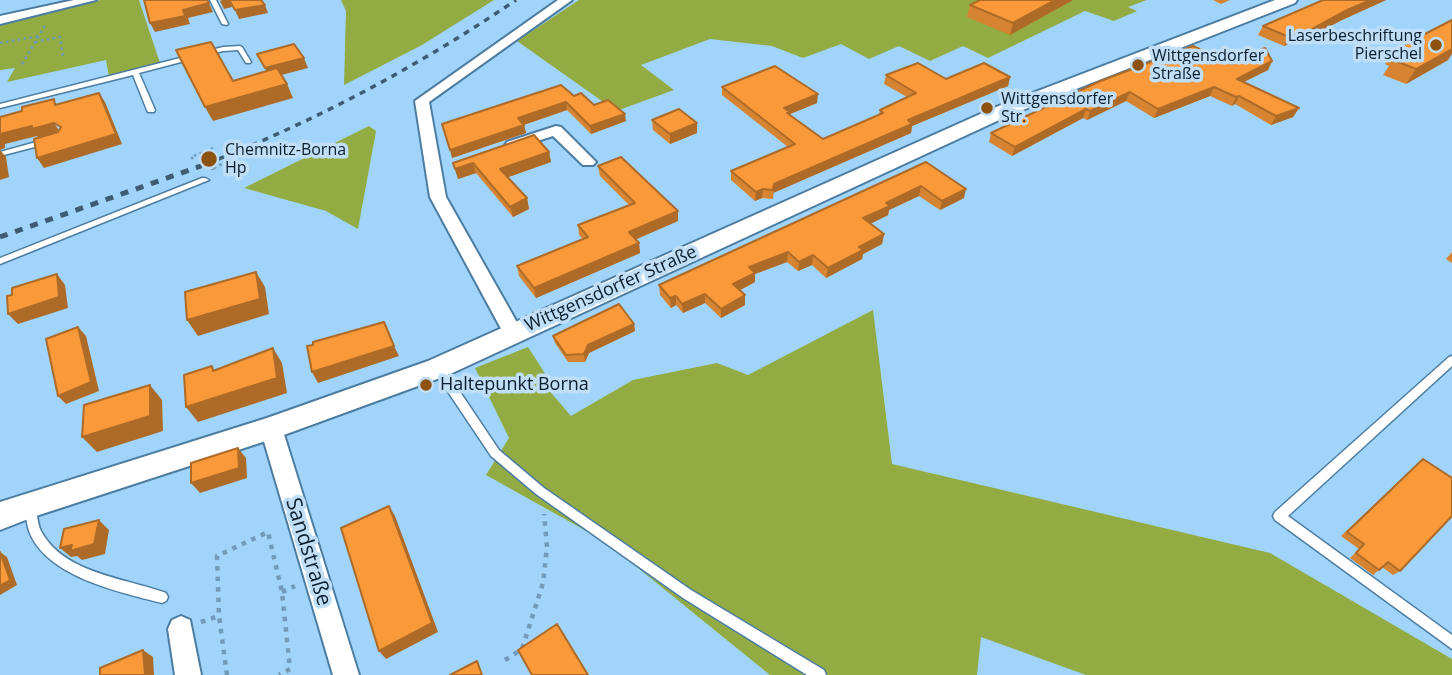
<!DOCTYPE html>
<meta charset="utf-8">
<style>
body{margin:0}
canvas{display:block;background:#a0d4fb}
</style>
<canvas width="1452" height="675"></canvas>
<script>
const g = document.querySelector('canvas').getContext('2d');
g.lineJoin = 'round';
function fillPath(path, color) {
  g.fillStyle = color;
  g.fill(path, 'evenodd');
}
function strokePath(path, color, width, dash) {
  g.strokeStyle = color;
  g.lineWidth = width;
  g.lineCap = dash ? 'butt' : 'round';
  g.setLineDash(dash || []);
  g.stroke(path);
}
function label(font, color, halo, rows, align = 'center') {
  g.font = font + ' "Open Sans",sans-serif';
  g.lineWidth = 7;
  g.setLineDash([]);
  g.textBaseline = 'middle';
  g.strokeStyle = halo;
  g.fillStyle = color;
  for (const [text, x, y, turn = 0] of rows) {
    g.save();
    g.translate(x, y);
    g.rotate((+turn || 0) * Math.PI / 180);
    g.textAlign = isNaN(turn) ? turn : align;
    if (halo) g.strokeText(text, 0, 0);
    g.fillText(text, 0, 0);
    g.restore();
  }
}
const green = new Path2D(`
 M101 0H139L160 63 109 77 106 60 7 82 15 68 0 70V22Z
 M341 0H494L422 45 344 85 346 11Z
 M579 0H1147L1128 7 1137 11 1114 21 1085 11 988 58 963 46 930 61 899 46 869 59 841 44 803 58 772 46 710 39 641 65 674 90 616 111 517 41Z
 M369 126 376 131 358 229 326 211 244 188Z
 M873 310 892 464 1270 553 1452 659V675H1086L981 637 977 675H770L606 542 486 475 509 438 475 368 528 347 546 375 541 381 571 416 633 380 717 363 748 375Z`);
const pathFar2 = new Path2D(`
 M35 42 60 37 63 56
 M0 43 39 36
 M22 64 46 24
 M193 159 191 157 216 147
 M214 168 230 160`);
const pathFar1 = new Path2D(`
 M211 169 218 166`);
const path = new Path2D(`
 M282 592 295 586
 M201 622 219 616
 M505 660 522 649 543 583 547 547 544 514
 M227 675 219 616 217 556 268 532 282 592 290 669 279 675`);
const lane = new Path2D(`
 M210 0H216L228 24 227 25 222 24Z
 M240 46 242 47 251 62 250 63H246L238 50 223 51 139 73 155 110 154 112H148L147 110 133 75 0 108V104L223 47Z
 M47 139H50V143L0 156V152Z
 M202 178H205L209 180 0 264V258Z
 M1452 356V366L1288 516 1452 635V649L1275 520 1273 516 1275 512 1449 357Z
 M438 364 442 365 499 450 544 488 691 590 824 670 826 675H807L683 598 536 494 491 456 434 371 433 368 434 365Z
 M30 499 34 500 36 504C37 513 37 523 41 531 64 574 126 578 166 593L168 597 166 601 162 603C120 592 46 577 29 531 26 522 26 513 24 504L26 500Z`);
const street = new Path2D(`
 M74 0H96L0 24V16Z
 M558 0H572L429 102 446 197 523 333 520 338H506L430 197 415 101Z
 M556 126 561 127 596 162 593 165H583L553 136 512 149 505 145 507 142Z
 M271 419 279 422 282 428 359 675H333L260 428 263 422Z
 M181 616 190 620 201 675H175L168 629 172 620Z`);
const secondary = new Path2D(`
 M1275 0H1297L1295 3 1010 115 448 375 281 436 36 516 0 530V502L267 418 428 361 996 107Z`);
const railFar1 = new Path2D(`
 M196 168C310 124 416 68 516 0`);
const rail = new Path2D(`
 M0 237 201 166`);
const wall = new Path2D(`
 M1073 0 1010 35 967 17 970 5Z
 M1213 0H1230L1221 4Z
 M1323 0H1386L1342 20 1298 43 1294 41 1284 46 1258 35 1263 26Z
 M1394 50 1448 60 1406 84 1383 75 1389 66 1385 64Z
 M1272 61 1268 70 1243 82 1299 108 1293 117 1271 125 1235 104 1232 106 1210 96 1154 118 1126 101 1087 120 1083 118 1012 156 989 142 991 133 1098 82 1232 64Z
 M886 75 946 79 1010 77 1008 86 912 126 911 133 773 193V199L762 198 755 201 731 180V171L788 147 722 95V87L817 103 790 114V115L823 139 879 115 880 110 907 97 884 84Z
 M574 96 594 105 626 121 591 134 567 110 524 125 526 133 452 158Z
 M652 120 697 123V133L670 144 653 130Z
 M549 152 551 162 508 177 527 198 529 209 513 217 476 173 458 179 453 163Z
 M926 162 964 198 940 210 919 196 889 210 888 215 870 224 884 234 882 244 863 254 862 259 826 278 812 265 798 271 787 262 755 274V282L740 290 745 295V305L721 318 705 303 683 313 676 305 671 308 660 295 659 285Z
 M598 166 678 221 636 239 639 243 640 253 536 298 519 276 517 266 583 239 579 235 578 225 629 205 600 176Z
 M1452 252V263L1446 259Z
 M634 324 635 331 589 353 585 362H568L555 343 553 336Z
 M1423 459 1400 571 1393 575 1382 567 1373 575 1350 558 1359 549 1341 536Z`);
const shadedWall = new Path2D(`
 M222 0H229L232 7 224 9 220 1Z
 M1055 0H1073L1010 35 1013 23Z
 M1371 0H1386L1342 20 1298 43 1303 34 1347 10Z
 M209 3 213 12 188 18 190 24 155 32 150 23 183 10Z
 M265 5 268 13 239 19 235 10Z
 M1299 32 1294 41 1284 46 1289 37Z
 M1452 46V54L1448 60 1406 84 1416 69Z
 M304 58 308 68 270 78 265 68Z
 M1272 61 1268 70 1232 88 1237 79Z
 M1010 77 1008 86 912 126 911 133 773 193V199L774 184 908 120Z
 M287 84 293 98 213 121 205 107Z
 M1214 87 1210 96 1154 118 1158 109Z
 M1130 92 1126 101 1087 120 1090 111Z
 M99 93 105 102 122 144 44 168 37 158Z
 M818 94 817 103 790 114V121L784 108Z
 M1239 96 1235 104 1232 106 1236 97Z
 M566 102 567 110 520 126 518 118Z
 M1299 108 1293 117 1271 125 1276 116Z
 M1086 109 1083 118 1012 156 1015 147Z
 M625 114 626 121 591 134 590 126Z
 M54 123 60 132 39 138 37 136 5 144V148L0 150 6 157 9 177 0 180V134L32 126Z
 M697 123V133L670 144V134Z
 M524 125 526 133 452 158 450 150Z
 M549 152 551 162 503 179 500 169Z
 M473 163 476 173 458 179 455 169Z
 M921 186 919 196 889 210 888 215 862 228 863 218 886 203Z
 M763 189 762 198 755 201 756 192Z
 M966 189 964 198 940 210 942 201Z
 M527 198 529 209 513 217 510 207Z
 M678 211V221L630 242 629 232Z
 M884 234 882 244 863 254 862 259 826 278 828 268 859 247Z
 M639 243 640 253 536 298 534 288Z
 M788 252 787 262 755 274V282L733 294V284L749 267Z
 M813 255 812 265 798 271 799 262Z
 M256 272 265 287 269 314 198 336 187 320Z
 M57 274 65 285 68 308 18 324 8 314Z
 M705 294V303L683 313 682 304Z
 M745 295V305L721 318V309Z
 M676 296V305L671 308 670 298Z
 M634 324 635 331 589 353 585 362 584 354 588 345Z
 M78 327 86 336 99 391 66 404 58 396Z
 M394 346 399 356 318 383 312 372Z
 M273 348 282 363 287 393 198 422 186 407Z
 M150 385 162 400 163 431 97 452 82 437Z
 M238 448 246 458 247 478 200 493 191 483Z
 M389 506 395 516 438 632 386 659 379 651Z
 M99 520 109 530 105 554 82 560 77 556 71 557 60 548Z
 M0 552 7 557 17 585 0 595Z
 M143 650 153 657 154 675H145Z`);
const building = new Path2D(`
 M144 0H207L209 3 183 10 185 16 150 23Z
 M229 0H261L265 5 235 10Z
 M980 0H1055L1013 23 970 5Z
 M1323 0H1371L1347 10 1303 34 1299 32 1289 37 1263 26Z
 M1452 20V49L1416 69 1393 60 1405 53 1394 50Z
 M211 42 233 81 277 68 287 84 205 107 176 50Z
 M294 44 304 58 265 68 257 54Z
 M1193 46 1232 64 1265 48 1272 61 1237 79 1299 108 1276 116 1239 96 1236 97 1214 87 1158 109 1130 92 1090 111 1086 109 1015 147 991 133 1098 82Z
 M918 63 946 79 984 63 1010 77 908 120 912 124 774 184 773 190 763 189 756 192 731 171 795 144 722 87 775 66 818 94 784 108 790 112 787 113 823 139 883 113 880 110 916 93 886 75Z
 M561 85 574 96 581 93 594 105 608 100 625 114 590 126 566 102 518 118 524 125 450 150 442 124Z
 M99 93 116 134 37 158 34 139 58 132 61 127 54 123 32 129V126L0 134V117L22 111V107L54 99 55 105Z
 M679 109 697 123 670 134 652 120Z
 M534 135 549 152 500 169 527 198 510 207 473 163 455 169 453 163Z
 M621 157 678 211 629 232 639 243 534 288 517 266 588 237 578 225 635 203 598 166Z
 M926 162 966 189 942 201 921 186 886 203 890 206 863 218 884 234 859 247 863 250 828 268 813 255 799 262 788 252 749 267 755 273 733 284 745 295 721 309 705 294 682 304 676 296 670 298 659 285Z
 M256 272 260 299 187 320 185 292Z
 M57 274 59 297 8 314 7 296 12 295V288Z
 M619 304 634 324 588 345 584 354 566 355 553 336Z
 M384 322 394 346 312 372 307 346 313 345V342Z
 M78 327 91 382 58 396 46 339Z
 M273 348 277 378 186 407 184 375 212 366 213 371Z
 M150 385V416L82 437 84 405Z
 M238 448 239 468 191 483V463Z
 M1423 459 1452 478V516L1400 571 1388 562 1379 570 1356 553 1364 544 1347 532Z
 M389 506 432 623 379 651 341 528Z
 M99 520 94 544 70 551 72 545 60 548 64 529Z
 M0 552 10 580 0 586Z
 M557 624 588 675H532L518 650Z
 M143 650 145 675H100V668Z
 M477 661 482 675H450Z`);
const markers = [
 [1436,45,7,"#8d5110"],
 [1138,65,7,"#8d5110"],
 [987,108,7,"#8d5110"],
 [209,159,9,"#8d5110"],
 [426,385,7,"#8d5110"]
];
const farPoinames = [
 ["Laserbeschriftung",1422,36,"right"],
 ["Pierschel",1422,54,"right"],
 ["Wittgensdorfer",1152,56],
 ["Straße",1152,74],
 ["Wittgensdorfer",1001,99],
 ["Str.",1001,117],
 ["Chemnitz-Borna",225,150],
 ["Hp",225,168]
];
const streetNames = [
 ["Wittgensdorfer Straße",611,289,-24]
];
const poiNames = [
 ["Haltepunkt Borna",440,385]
];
const nearStreetnames = [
 ["Sandstraße",308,552,73]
];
fillPath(green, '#92ac43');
strokePath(lane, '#4c7da1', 3);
strokePath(street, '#4c7da1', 4);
strokePath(secondary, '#4c7da1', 4);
strokePath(pathFar2, '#719bba', 2.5, [2.5, 3.5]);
strokePath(pathFar1, '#719bba', 3.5, [3.5, 5]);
strokePath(path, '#719bba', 4.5, [4.5, 6]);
fillPath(lane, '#fff');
fillPath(street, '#fff');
fillPath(secondary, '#fff');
strokePath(railFar1, '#3d5c73', 3.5, [6, 6]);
strokePath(rail, '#3d5c73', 5, [8, 8]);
fillPath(wall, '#d68431');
fillPath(shadedWall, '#ae6b28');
fillPath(building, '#f99939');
strokePath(building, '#ae6b28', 2);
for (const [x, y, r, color] of markers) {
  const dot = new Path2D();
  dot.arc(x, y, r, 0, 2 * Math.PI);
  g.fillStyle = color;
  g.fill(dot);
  strokePath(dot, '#c0def6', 2.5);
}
label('16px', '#0a1e2c', '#c0def6', farPoinames, 'left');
label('18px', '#0a1e2c', '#c0def6', streetNames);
label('18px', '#0a1e2c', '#c0def6', poiNames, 'left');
label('21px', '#0a1e2c', '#c0def6', nearStreetnames);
</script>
